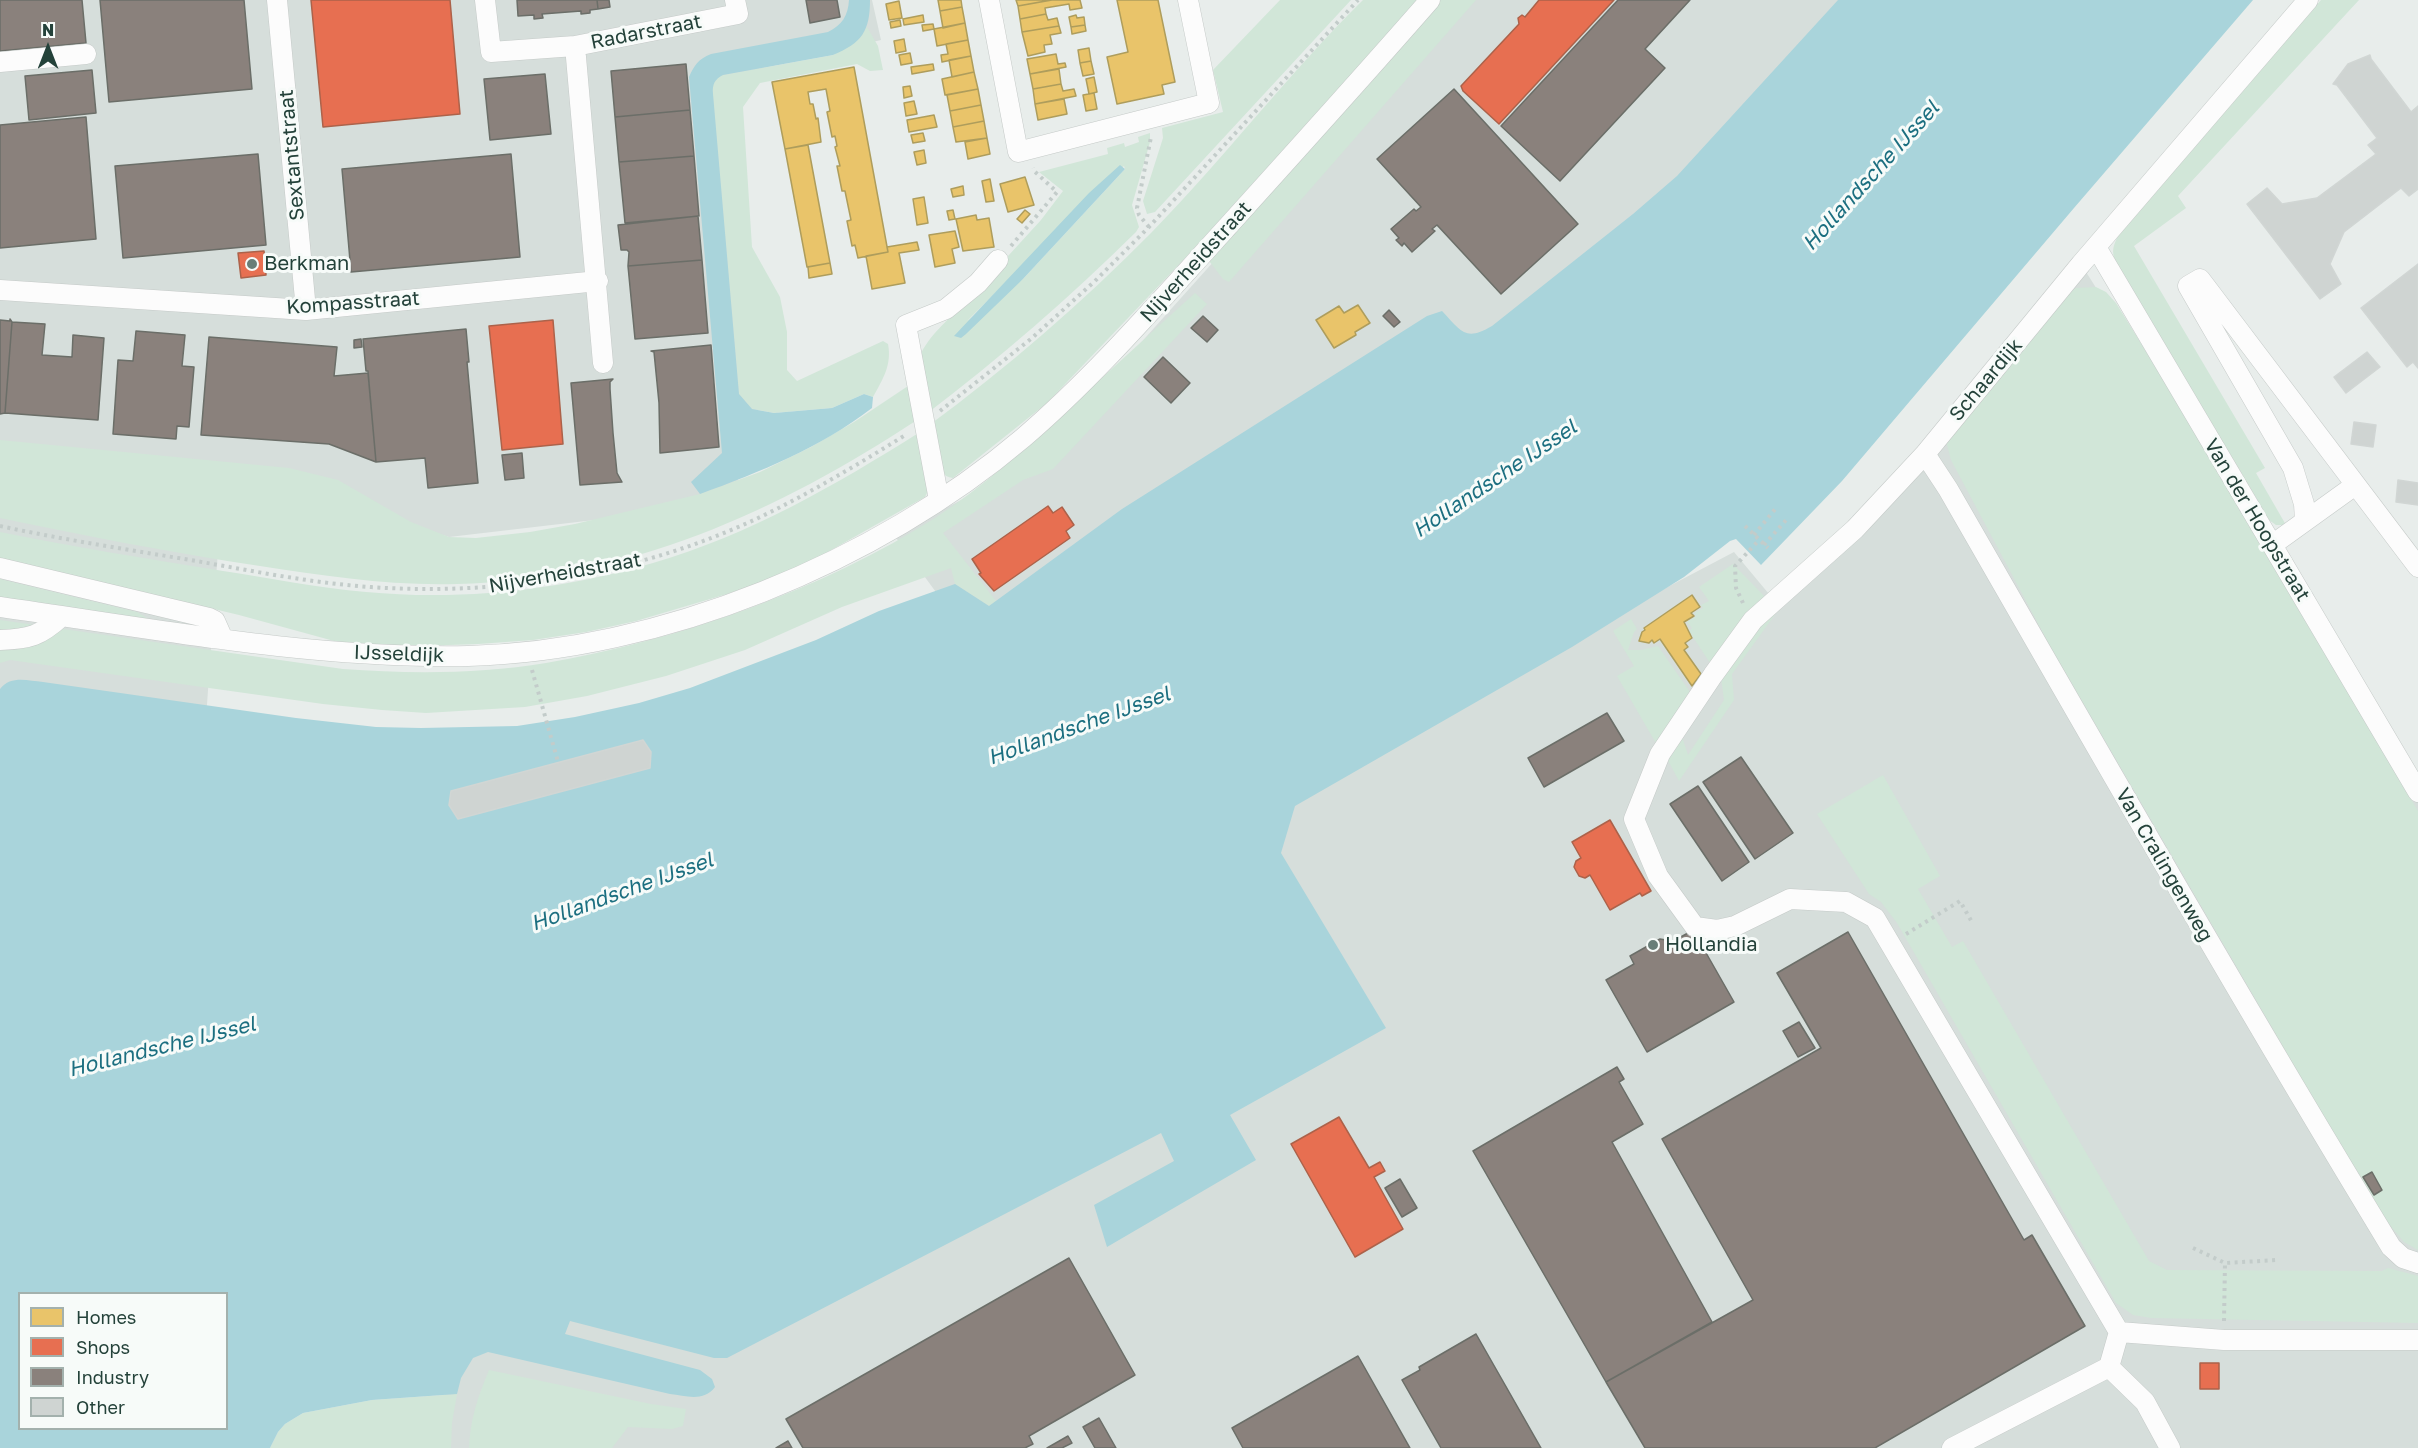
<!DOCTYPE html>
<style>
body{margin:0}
#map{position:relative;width:2418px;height:1448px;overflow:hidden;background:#e8edeb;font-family:"Golos Text",sans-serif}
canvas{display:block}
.legend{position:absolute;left:18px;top:1292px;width:210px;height:138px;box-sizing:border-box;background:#f7fbf9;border:2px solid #a3b1ad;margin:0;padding:8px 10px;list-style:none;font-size:18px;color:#24423a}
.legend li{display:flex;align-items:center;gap:12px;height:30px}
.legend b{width:30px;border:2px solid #a3b1ad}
.north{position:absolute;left:18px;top:18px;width:60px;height:60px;-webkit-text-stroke:4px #f7fbf9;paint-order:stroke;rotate:0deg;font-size:16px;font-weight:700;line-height:24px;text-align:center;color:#24423a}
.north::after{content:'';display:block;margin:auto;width:21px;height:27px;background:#24423a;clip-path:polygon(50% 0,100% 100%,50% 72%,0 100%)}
</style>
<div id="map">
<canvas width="2418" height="1448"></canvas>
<ul class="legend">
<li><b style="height:16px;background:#e9c46a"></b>Homes</li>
<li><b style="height:16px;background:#e76f51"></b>Shops</li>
<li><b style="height:16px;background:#8a817c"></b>Industry</li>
<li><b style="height:16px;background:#cfd4d2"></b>Other</li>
</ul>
<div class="north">N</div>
</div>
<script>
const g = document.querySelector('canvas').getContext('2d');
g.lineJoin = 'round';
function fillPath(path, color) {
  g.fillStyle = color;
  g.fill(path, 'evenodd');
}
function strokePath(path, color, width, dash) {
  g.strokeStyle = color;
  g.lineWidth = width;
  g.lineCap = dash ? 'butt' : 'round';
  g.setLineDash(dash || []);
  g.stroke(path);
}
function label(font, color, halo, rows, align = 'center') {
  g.font = font + ' "Golos Text",sans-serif';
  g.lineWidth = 6;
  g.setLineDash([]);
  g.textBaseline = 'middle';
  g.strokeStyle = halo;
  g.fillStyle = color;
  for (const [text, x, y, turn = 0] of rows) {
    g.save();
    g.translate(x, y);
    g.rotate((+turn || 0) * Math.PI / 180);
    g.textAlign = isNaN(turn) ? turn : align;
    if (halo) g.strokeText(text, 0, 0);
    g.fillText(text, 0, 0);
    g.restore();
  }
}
const built = new Path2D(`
 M0 0H872L881 40 717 79 767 374 736 487 663 512 449 537 224 467 203 760 0 771Z
 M1448 0H1896L1585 286 977 648 894 535 1034 462Z
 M2081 264 2418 797V1448H445V1368L1262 849 1282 790 1734 552 1769 594 1777 591 1923 454Z`);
const green = new Path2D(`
 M1280 0H1351L1155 212 1147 214 1143 201 1163 138 1162 128 1223 112 1213 70Z
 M1363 0H1419L1190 253 1047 403 953 478C933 476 932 443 928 426 1008 367 1082 303 1152 232 1225 157 1289 73 1363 0Z
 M1439 0H1476L1229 282 1223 279 1206 257Z
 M2321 0H2359L2178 196 2186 208 2134 246 2265 468 2256 473 2286 525H2276L2269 520 2116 262C2111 252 2113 246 2118 236Z
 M867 27 878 46 883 70 870 71 857 64 760 83 743 107 752 247 780 297 787 332V370L797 381 883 341 888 344C892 365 883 379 873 397L864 394 832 408 774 413 752 409 739 394 712 86 717 78 723 75 833 55 859 39Z
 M1150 133V142L1132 205 1139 227 1136 232C1069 298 1000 358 925 415 924 397 918 376 920 359 922 336 983 289 1001 272L998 267 1041 220 1063 191 1039 172 1108 154 1107 148 1124 143 1125 147 1139 142 1138 137ZM1124 166 1125 169 1023 279 967 321Z
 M2096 287 2106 292 2116 303 2183 411 2418 811V1250L2404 1242 2381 1215 2050 646 1951 460 1946 441 2065 295 2076 288Z
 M1195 293 1207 304 1053 469 1023 480 943 533 996 601 989 606 955 584 951 568 842 607 745 650 666 676 587 696 525 707 426 713 382 710 323 704 10 660 0 663V620L343 669C410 674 480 674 546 663 676 641 824 589 935 518 983 487 1024 449 1066 411 1109 371 1152 332 1195 293Z
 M911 384 917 420C777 512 627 580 457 584 391 586 326 576 260 566 173 553 87 536 0 518V440L289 468 338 480 411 522 449 537 476 538 530 532 575 524 700 494 760 472 811 447 854 422Z
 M920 432 929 489 925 497 810 562 766 581 727 594 636 621 586 632 533 640 478 644 419 646 345 644 239 615 0 558V532C74 547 149 559 223 571 271 578 318 588 366 592 462 601 561 590 653 563 749 535 836 485 920 432Z
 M1733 564 1768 600 1712 666 1689 631 1692 628 1687 622 1696 616 1694 613 1703 608 1701 605 1709 601 1699 587Z
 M0 579 137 612 154 622 0 599Z
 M1779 609 1732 674 1734 700 1679 781 1665 755 1680 731 1688 755 1724 700 1721 678 1763 621Z
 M1631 619 1637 629 1634 632 1628 650H1641L1658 646 1690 692 1657 745 1617 676 1634 666 1613 631Z
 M1883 775 1940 876 1918 889 1952 947 1963 941 2149 1261 2167 1270 2382 1271 2388 1268 2418 1276V1323L2151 1318 2133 1315 2116 1303 1897 923 1881 902 1869 894 1817 814Z
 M489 1370 651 1404 686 1409 683 1426 672 1429 628 1427 612 1448H469C470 1420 478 1396 489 1370Z
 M457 1394 452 1423 451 1448H270L278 1432 285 1424 303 1413 372 1400Z`);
const water = new Path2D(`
 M849 0H870C870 31 862 43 833 55L723 75C715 79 712 84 713 94L739 394 752 409 774 413 832 408 864 394 873 397 872 408C820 448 760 472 700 494L691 482 722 453 689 77C694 66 698 59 711 54L828 32C842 25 848 16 849 0Z
 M1838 0H2253L2074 208 1842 481 1761 565 1736 539 1730 541 1684 577 1572 647 1295 806 1281 853 1386 1028 1230 1115 1256 1160 1107 1247 1094 1205 1174 1161 1161 1133 727 1358H714L570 1321 565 1334 700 1370 712 1379 715 1387C704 1402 686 1396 670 1394L488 1352 473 1358 461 1378 457 1394 372 1400 303 1413 285 1424 278 1432 270 1448H0V689C11 675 28 681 43 682L296 718 376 727 421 728 517 726 575 717 639 703 690 688 816 640 879 611 955 584 989 606 1122 509 1427 316 1442 311C1461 331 1465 342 1492 326L1633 214 1677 176ZM20 1294H226V1428H20Z
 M1120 165 1125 169 1023 279 966 334 961 338 954 336 1089 193Z`);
const homes = new Path2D(`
 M938 0H961L962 7 940 11Z
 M1016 0H1052L1018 6Z
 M1051 0H1080L1082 8 1070 10 1069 4 1045 8 1046 14 1020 19 1018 6Z
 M1117 0H1158L1175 82 1162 85 1164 94 1117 104 1107 57 1128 52Z
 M899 1 902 18 889 20 886 4Z
 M962 7 965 23 943 28 940 11Z
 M1046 14 1048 20 1057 18 1059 26 1022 32 1020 19Z
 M923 15 924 22 904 25 903 19Z
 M1076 15 1077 18 1084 17 1085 25 1071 27 1069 17Z
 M900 20 901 26 891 28 890 22Z
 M965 23 968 40 937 46 934 29Z
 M933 24 934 29 923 31 922 25Z
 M1085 25 1086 31 1072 34 1071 27Z
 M1059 26 1061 33 1050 35 1052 44 1044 45 1045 52 1028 56 1022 32Z
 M904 39 906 51 896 53 894 41Z
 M968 40 971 56 942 62 941 55 948 54 946 44Z
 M1089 48 1091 61 1080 63 1078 50Z
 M910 53 912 63 901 65 899 55Z
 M1056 54 1058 64 1065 63 1066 67 1030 74 1027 59Z
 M971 56 974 72 952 77 949 60Z
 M1091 61 1094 74 1083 76 1080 63Z
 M933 64 934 70 912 74 911 67Z
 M854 67 888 252 858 258 855 245 852 246 847 221 851 220 845 191H842L837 166H840L835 147 837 146 835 136 832 137 827 112 830 111 826 89 808 92 810 104H813L816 119 818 118 821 142 785 149 772 82Z
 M1059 69 1061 84 1033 89 1030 74Z
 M974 72 978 89 945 95 942 79Z
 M1094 77 1097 92 1089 94 1086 79Z
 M1061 84 1063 91 1074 89 1076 96 1035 104 1033 89Z
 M910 86 912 96 904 98 903 87Z
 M978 89 981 105 950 111 947 95Z
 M1094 93 1097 109 1086 111 1083 95Z
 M1064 99 1067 114 1038 120 1035 104Z
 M914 101 917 114 906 116 904 103Z
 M981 105 984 121 953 127 950 111Z
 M934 115 937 127 909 132 907 120Z
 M984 121 987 138 956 142 953 127Z
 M923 133 925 141 913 143 911 135Z
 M987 138 990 154 968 159 965 142Z
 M808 145 830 263 807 267 785 149Z
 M924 150 926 163 917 165 914 152Z
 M1025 177 1034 205 1008 212 1000 184Z
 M990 179 994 201 986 202 982 181Z
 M963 186 964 195 953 197 951 189Z
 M924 197 928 223 917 225 913 199Z
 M953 210 955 219 949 220 947 211Z
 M1025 210 1030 214 1022 223 1017 219Z
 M976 215 977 220 989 218 994 247 963 251 956 219Z
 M955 231 959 247 952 249 955 263 935 267 929 235Z
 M917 242 919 250 899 253 905 283 872 289 866 256 888 252 887 247Z
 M830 263 832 274 809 278 808 267Z
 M1358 305 1370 323 1355 332 1356 335 1334 348 1316 320 1339 306 1344 313Z
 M1692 595 1700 607 1691 613 1694 616 1684 622 1692 638 1685 643 1688 647 1684 650 1701 674 1692 686 1660 639 1654 643 1652 640 1649 643 1639 641 1642 632 1645 630 1644 628Z`);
const shops = new Path2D(`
 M311 0H450L460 114 323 127Z
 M1539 0H1614L1499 124 1463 91 1461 86 1519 24 1518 18 1522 15 1525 17Z
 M264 251 266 275 241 278 238 253Z
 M553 320 563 444 502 450 489 326Z
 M1048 506 1053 513 1062 507 1074 525 1066 531 1070 538 994 591 979 574 981 573 972 559Z
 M1610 820 1651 891 1642 896 1640 893 1610 910 1590 875 1585 878 1579 876 1574 867 1576 861 1581 858 1572 842Z
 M1339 1117 1369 1168 1380 1162 1385 1171 1374 1177 1403 1229 1355 1257 1291 1144Z
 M2200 1363H2219V1389H2200Z`);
const industry = new Path2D(`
 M0 0H82L86 43 0 51Z
 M100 0H244L252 89 109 102Z
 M517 0H597L598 9 590 10V13L581 14V11L542 14 543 18 534 19V15L518 16Z
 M597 0H609L610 7 598 9Z
 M806 0H837L840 17 810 23Z
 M1618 0H1690L1645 49 1665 68 1560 181 1501 126Z
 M686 64 690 110 615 117 611 71Z
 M92 70 96 113 29 120 25 76Z
 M545 74 551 134 490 140 484 79Z
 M1454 89 1578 224 1501 294 1437 225 1432 229 1435 231 1412 252 1404 243 1402 246 1396 240 1399 238 1391 229 1414 209 1416 211 1421 207 1377 159Z
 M690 110 694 156 619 162 615 117Z
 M86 117 96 239 0 248V125Z
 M258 154 266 245 123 258 115 166Z
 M511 154 520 257 351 272 342 169Z
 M694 156 699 216 625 223 619 162Z
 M698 216 702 260 628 266 629 252 627 250H621L618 225Z
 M702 260 708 333 635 339 628 266Z
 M1389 310 1400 322 1394 327 1383 316Z
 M1203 316 1218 330 1207 342 1191 328Z
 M10 319 12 322 5 413 0 414V320L10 321Z
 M12 322 45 324 42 355 72 357 73 335 104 338 98 420 5 413Z
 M466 329 469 362H467L478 483 428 488 425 458 376 462 368 371H366L363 339Z
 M136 331 185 335 182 366 194 367 189 427 177 426 176 439 113 434 118 360 133 361Z
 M209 337 337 347 334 376 368 373 376 462 329 444 201 435Z
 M361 339 362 347 354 348V340Z
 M711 345 719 447 660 453 659 403 654 352 651 351Z
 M1163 357 1190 383 1171 403 1144 377Z
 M613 379 610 382V389L613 433 617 473 622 482 580 485 571 383Z
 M522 453 524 478 505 480 502 455Z
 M1607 713 1624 741 1544 787 1528 758Z
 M1741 757 1793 833 1755 859 1703 782Z
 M1698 786 1749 862 1722 881 1670 804Z
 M1848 932 2024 1240 2032 1235 2085 1326 1875 1448H1645L1606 1382 1753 1300 1662 1139 1821 1048 1777 973Z
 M1688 933 1697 937 1734 1002 1647 1052 1606 980 1634 964 1630 956 1660 939 1666 940 1668 944Z
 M1799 1022 1815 1048 1798 1057 1783 1031Z
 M1617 1067 1624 1079 1619 1082 1643 1124 1612 1142 1712 1322 1606 1382 1473 1151Z
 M2372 1172 2382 1190 2374 1195 2363 1177Z
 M1400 1179 1417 1208 1402 1217 1385 1188Z
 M1069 1258 1135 1375 1029 1436 1033 1444 1025 1448H803L786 1419Z
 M1476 1334 1541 1448H1441L1402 1380 1420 1370 1419 1367Z
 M1358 1356 1410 1448H1243L1232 1428Z
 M1099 1418 1116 1448H1095L1083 1427Z
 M1068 1436 1072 1443 1062 1448H1047Z
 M788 1441 792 1448H776Z`);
const building = new Path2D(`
 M2370 55 2371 59 2411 112 2418 106V189L2409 196 2401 188 2344 232 2330 264 2341 284 2320 299 2247 204 2267 188 2282 204 2317 198 2376 154 2368 145 2377 138 2337 85 2333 84 2348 64Z
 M2418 264V368L2413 362 2407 367 2361 308Z
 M2367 352 2380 367 2346 393 2334 377Z
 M2354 422 2376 425 2373 447 2351 444Z
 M2398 480 2418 483V505L2396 502Z
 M643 740 651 752 650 768 458 819 449 805 451 791Z`);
const path = new Path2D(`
 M1149 227 1139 215 1137 208 1151 137
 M1011 246 1057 192 1034 171 1033 168
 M940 411 1032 338 1095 281 1149 227 1358 0
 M0 526C65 540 131 550 196 561 253 571 312 583 370 587 501 596 634 575 754 520 807 495 857 465 907 434
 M1745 526 1768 548
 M1754 535 1776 508
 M1764 545 1787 519
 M1743 603 1736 588 1735 566 1759 540
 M532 670 558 762
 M1906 934 1960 901 1973 924
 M2193 1248 2225 1263 2277 1260
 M2224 1321 2225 1263`);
const minor = new Path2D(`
 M277 0 306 310
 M485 0 491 52 575 46 738 14 735 0
 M989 0 1018 152 1209 103 1188 0
 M575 46 603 363
 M0 62 86 54
 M2096 247 2418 792
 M0 290 306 310 598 281
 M1925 454 1948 489C2094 743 2239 997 2391 1247L2403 1258 2418 1263
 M939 500 906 325 946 309 978 283 998 260
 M2305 521 2304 504 2293 468 2188 286 2200 279 2418 567
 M2272 545 2354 486
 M0 568 209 618 215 621 223 639
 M0 607C155 629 311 659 468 656 661 651 877 562 1023 438 1087 383 1143 320 1200 257 1277 172 1354 87 1430 0
 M0 640C30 639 40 636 62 616
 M2119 1332 2224 1340H2418
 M1952 1448 2109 1367
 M2170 1448 2145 1402 2109 1367 2119 1332 1875 918 1846 902 1790 899 1735 926 1717 930 1695 927 1658 876 1634 819 1660 754 1713 675 1753 620 1855 529 1925 454 2081 264 2308 0`);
const markers = [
 [252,264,6,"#697e78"],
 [1653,945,6,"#697e78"]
];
const streetNames = [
 ["Radarstraat",646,32,-11],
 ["Sextantstraat",292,155,-95],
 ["Nijverheidstraat",1196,262,-48],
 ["Kompasstraat",353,303,-4],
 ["Schaardijk",1986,380,-50],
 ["Van der Hoopstraat",2257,520,59],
 ["Nijverheidstraat",565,573,-10],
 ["IJsseldijk",399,654,2],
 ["Van Cralingenweg",2164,865,60]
];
const poiNames = [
 ["Berkman",264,264],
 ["Hollandia",1665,945]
];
const waterNames = [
 ["Hollandsche IJssel",1871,176,-48],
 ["Hollandsche IJssel",1495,479,-34],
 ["Hollandsche IJssel",1079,726,-20],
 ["Hollandsche IJssel",622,892,-20],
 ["Hollandsche IJssel",162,1047,-14]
];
fillPath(built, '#d6dedb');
fillPath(green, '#d1e6d8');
fillPath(water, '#a9d4db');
fillPath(homes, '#e9c46a');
strokePath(homes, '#ae9d5c', 1.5);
fillPath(shops, '#e76f51');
strokePath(shops, '#ac624a', 1.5);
fillPath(industry, '#8a817c');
strokePath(industry, '#6b6e68', 1.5);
fillPath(building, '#cfd4d2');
strokePath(building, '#d1d6d4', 1.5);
strokePath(minor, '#c5cac8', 21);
strokePath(path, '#c3ccca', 4, [3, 4.5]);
strokePath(minor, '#fcfcfc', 20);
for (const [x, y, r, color] of markers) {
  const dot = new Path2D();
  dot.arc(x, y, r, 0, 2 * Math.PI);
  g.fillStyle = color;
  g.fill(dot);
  strokePath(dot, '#f7fbf9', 2);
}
label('20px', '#24423a', '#f7fbf9', streetNames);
label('20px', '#24423a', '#f7fbf9', poiNames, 'left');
label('italic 21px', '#1c6f80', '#f7fbf9', waterNames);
</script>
